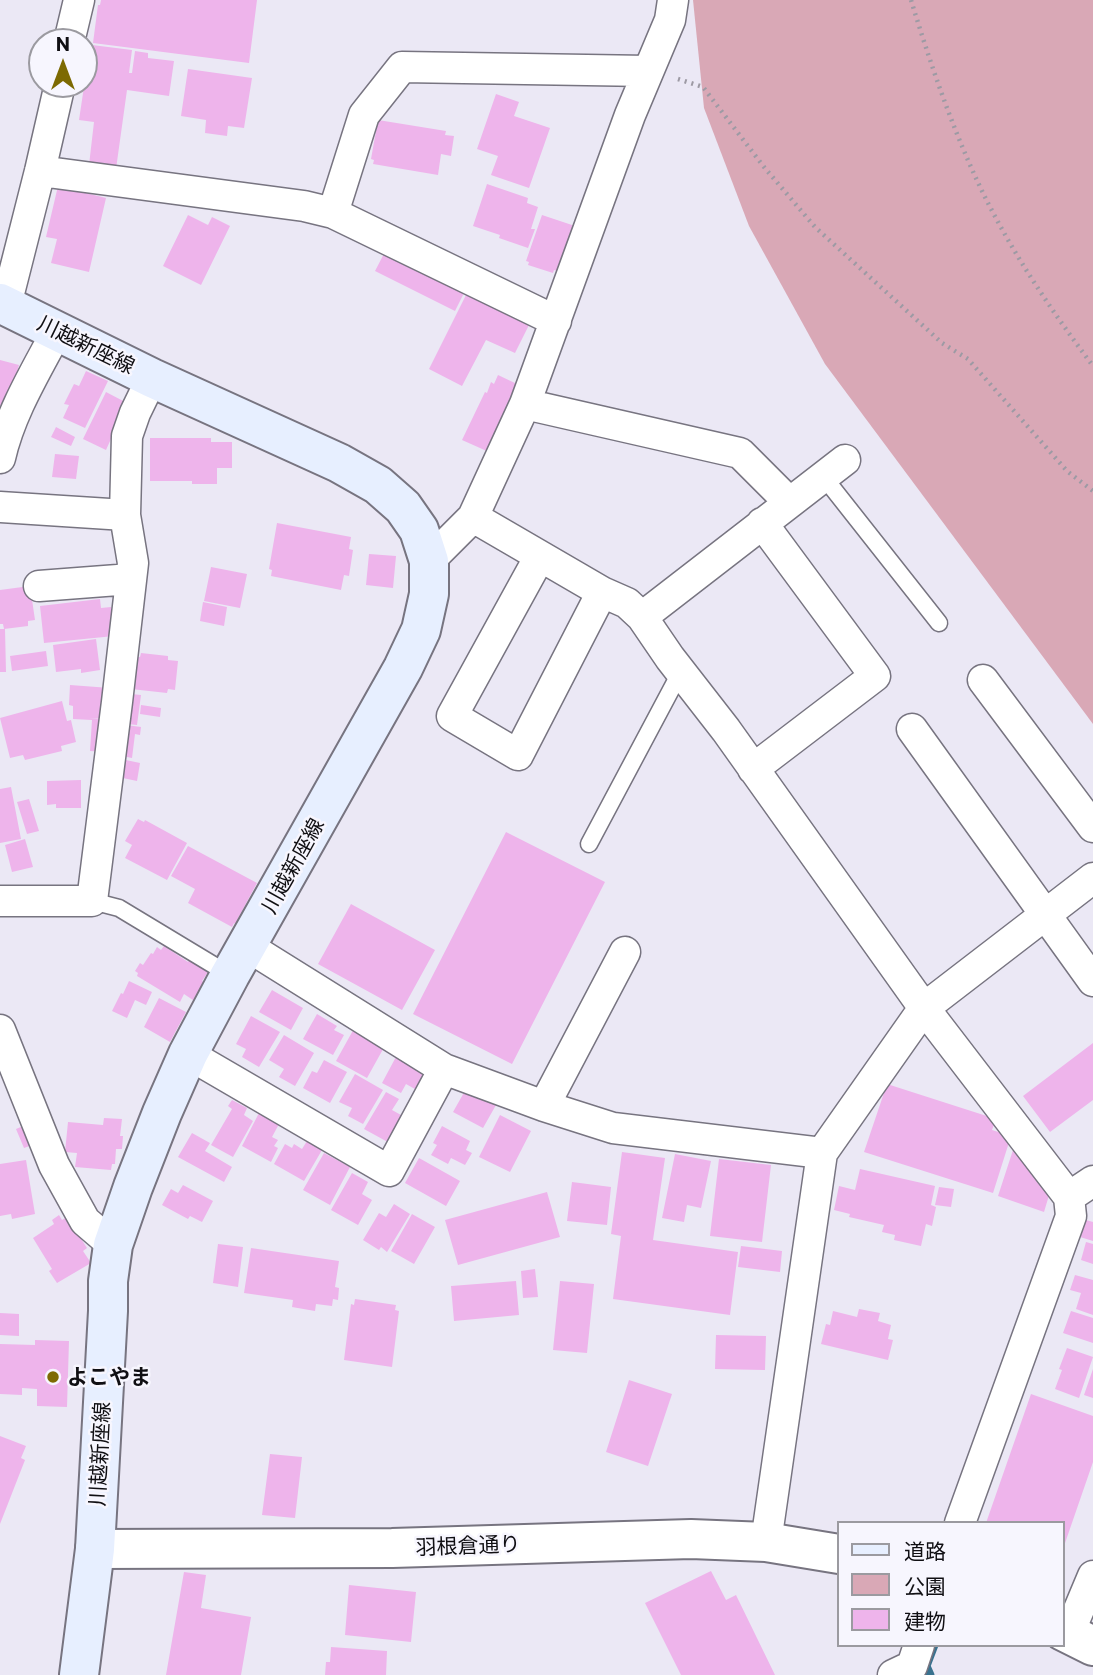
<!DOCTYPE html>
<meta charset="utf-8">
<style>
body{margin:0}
#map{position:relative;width:1093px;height:1675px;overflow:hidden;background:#ebe8f5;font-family:Commissioner,"Noto Sans JP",sans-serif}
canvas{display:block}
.legend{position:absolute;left:837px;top:1521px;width:228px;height:126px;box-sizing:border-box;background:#f7f6fe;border:2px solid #9b9aa0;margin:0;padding:9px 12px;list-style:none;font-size:21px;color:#100f13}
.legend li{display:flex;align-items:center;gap:14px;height:35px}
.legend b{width:35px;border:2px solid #9b9aa0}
.north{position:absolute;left:28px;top:28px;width:70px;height:70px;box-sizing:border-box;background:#f7f6fe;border:2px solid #9b9aa0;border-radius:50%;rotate:0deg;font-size:19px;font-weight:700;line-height:28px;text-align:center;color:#100f13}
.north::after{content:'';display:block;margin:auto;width:24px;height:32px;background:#7d6a02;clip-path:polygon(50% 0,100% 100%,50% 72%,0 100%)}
</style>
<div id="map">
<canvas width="1093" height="1675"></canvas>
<ul class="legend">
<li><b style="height:9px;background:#e7efff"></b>道路</li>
<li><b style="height:19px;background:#d9a8b6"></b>公園</li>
<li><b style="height:19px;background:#eeb4eb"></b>建物</li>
</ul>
<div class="north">N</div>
</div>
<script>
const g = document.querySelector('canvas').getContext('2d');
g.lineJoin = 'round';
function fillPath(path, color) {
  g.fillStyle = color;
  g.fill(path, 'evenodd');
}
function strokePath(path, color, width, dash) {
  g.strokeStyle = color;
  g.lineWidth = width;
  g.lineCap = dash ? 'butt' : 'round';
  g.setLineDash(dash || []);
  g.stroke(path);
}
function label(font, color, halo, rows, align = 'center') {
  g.font = font + ' Commissioner,"Noto Sans JP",sans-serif';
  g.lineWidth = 5;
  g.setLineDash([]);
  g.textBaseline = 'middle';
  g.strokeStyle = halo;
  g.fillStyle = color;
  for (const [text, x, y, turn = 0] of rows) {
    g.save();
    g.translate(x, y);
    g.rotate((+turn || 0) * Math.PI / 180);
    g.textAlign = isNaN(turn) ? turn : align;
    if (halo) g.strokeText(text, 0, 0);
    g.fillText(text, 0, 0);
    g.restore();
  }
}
const green = new Path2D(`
 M693 0H1093V724L825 364 749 226 704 108Z`);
const stream = new Path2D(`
 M930 1675 926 1666 934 1645`);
const building = new Path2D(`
 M101 0H257L249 63 93 43 98 5H100Z
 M84 44 132 50 129 73H132L135 51 148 53V58L174 61 169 96 127 90 116 169 89 165 94 122 79 120 85 80Z
 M188 69 252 78 244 128 228 126 227 136 205 133 206 120 181 116Z
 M496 94 519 102 514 116 550 128 529 188 491 175 498 156 477 149Z
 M378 120 446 131 445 135 454 136 451 156 441 154 438 175 373 164 374 160 371 159Z
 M487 184 528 198 527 203 538 207 531 229H535L528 248 499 238 500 235 473 226Z
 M58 186 106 198 89 272 51 263 57 239 46 237Z
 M188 215 208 225 212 217 230 226 201 285 163 266Z
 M542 215 575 226 571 249 565 247 557 271 554 270 553 273 528 265 529 262 526 261Z
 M387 248 467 287 455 311 375 271Z
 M469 289 531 321 515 353 486 340 462 386 429 369Z
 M0 360 19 365 7 407 0 405Z
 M86 371 108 381 85 428 63 418 69 405 64 404 74 384 79 386Z
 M498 375 519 385 489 452 462 440 485 392 487 393 491 382 494 384Z
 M106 392 127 403 106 450 83 439Z
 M56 427 75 437 71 446 51 437Z
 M150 438H211V442H232V468H217V484H192V481H150Z
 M55 454 79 456 76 479 52 477Z
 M277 523 351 537 349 549 353 550 349 576 344 575 341 590 271 576 272 570 269 569Z
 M369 554 396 556 393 588 366 585Z
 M211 567 247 574 240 608 204 601Z
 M30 586 35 620 28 621V626L4 629 3 624H0V590Z
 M100 599 101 608 111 607 114 636 44 643 40 606Z
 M203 602 227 607 224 626 200 621Z
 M0 629H5L6 672H0Z
 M96 639 100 670 81 673V669L56 672 53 645Z
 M46 651 48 666 12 671 10 656Z
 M141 653 168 656V660L178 661 175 690 168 689 167 693 131 689 136 657H140Z
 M70 685 110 688 108 718H89L110 719 107 752 90 751 92 720 73 719V706L69 705Z
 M131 694 141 695 137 725 127 724Z
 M62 701 67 721 71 720 76 742 61 746 62 751 25 760 23 755 10 758 0 718Z
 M141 705 161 708 160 717 140 714Z
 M126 725 141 727 140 735 135 734 132 758 122 756Z
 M121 759 140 763 137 781 118 777Z
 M81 780V808H56V804L47 805V781Z
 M11 787 21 839 0 843V789Z
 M29 799 39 831 27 834 17 802Z
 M138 819 144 822 145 820 187 843 167 880 125 858 132 845 125 841Z
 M506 832 605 882 512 1064 413 1014Z
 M25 839 33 867 12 872 5 845Z
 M188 846 257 883 235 924 234 923 232 927 188 903 195 889 171 876Z
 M351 904 435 950 402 1010 318 964Z
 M164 946 188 962 189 960 208 972 202 981 204 982 193 1000 184 994 180 1002 137 976 138 973 135 971 140 963 143 965 151 953 153 954 157 947 161 950Z
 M129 981 152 992 146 1005 135 1000 127 1018 112 1011 121 993 123 994Z
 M272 990 303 1008 291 1030 259 1012Z
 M159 998 186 1012 170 1042 144 1027Z
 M317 1014 337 1026 334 1030 344 1035 333 1055 303 1039Z
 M251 1016 280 1032 259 1067 242 1057 246 1049 236 1044Z
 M356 1025 387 1042 367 1078 336 1061Z
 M284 1035 314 1053 295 1086 279 1077 284 1069 269 1060Z
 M1093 1043V1100L1050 1132 1023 1096Z
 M397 1055 432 1074 422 1093 406 1084 401 1093 382 1083Z
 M324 1060 347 1072 330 1103 303 1088 312 1071 317 1073Z
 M355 1074 383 1090 363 1124 348 1116 352 1108 339 1102Z
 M887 1084 996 1119 992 1130 1011 1136 993 1193 864 1152Z
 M466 1089 496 1105 483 1128 453 1112Z
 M386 1092 399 1099 392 1110 410 1120 395 1146 364 1129Z
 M232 1100 247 1108 244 1115 253 1121 233 1157 211 1145 232 1109 228 1106Z
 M259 1113 279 1124 272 1137 278 1140 274 1146 278 1148 271 1162 242 1146Z
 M500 1115 531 1131 510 1172 479 1157Z
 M104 1118 122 1119 120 1136H123L122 1149H116L115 1164H112L111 1170 75 1167 77 1153 65 1152 68 1122 103 1125Z
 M28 1124 35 1144 24 1148 16 1129Z
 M442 1126 470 1141 466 1150 472 1153 465 1165 451 1158 448 1164 431 1155 437 1145 433 1143Z
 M192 1133 210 1143 205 1151 232 1167 224 1182 178 1157Z
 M307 1141 322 1150 304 1181 274 1164 285 1144 292 1148 294 1144 302 1149Z
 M1013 1150 1021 1152 1050 1192 1044 1212 998 1196Z
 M622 1152 665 1158 653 1240 738 1252 730 1315 613 1299 621 1236 611 1234Z
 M324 1153 350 1167 330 1205 303 1190Z
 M675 1154 711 1161 701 1208 687 1205 684 1222 662 1218Z
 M419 1158 460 1181 446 1206 405 1183Z
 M719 1159 771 1165 762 1242 710 1236Z
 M26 1160 35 1214 12 1219 11 1214 0 1216V1164Z
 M860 1169 935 1186 931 1205 936 1207 932 1226 926 1224 921 1246 894 1240 895 1235 882 1232 884 1225 849 1217 850 1214 834 1210 839 1186 855 1190Z
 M352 1173 368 1182 362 1194 372 1200 358 1225 331 1210Z
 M572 1182 611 1187 607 1225 567 1221Z
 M183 1185 213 1201 202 1222 190 1216 188 1219 162 1205 171 1189 178 1193Z
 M939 1187 954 1189 951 1207 935 1205Z
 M547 1192 560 1237 458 1265 445 1220Z
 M394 1204 410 1214 387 1252 381 1247 379 1250 363 1240 379 1213 386 1217Z
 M412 1214 435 1227 414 1264 391 1251Z
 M59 1215 62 1220 67 1217 87 1248 83 1251 91 1263 57 1283 49 1271 52 1269 33 1238 54 1224 52 1220Z
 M1086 1220 1093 1222V1241L1080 1237Z
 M1086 1242 1093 1244V1264L1081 1260Z
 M218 1244 243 1247 238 1287 213 1283Z
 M741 1246 782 1251 780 1272 738 1267Z
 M251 1248 339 1261 335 1287 339 1288 338 1300 333 1299 332 1306 316 1304 315 1311 292 1307 293 1300 244 1293Z
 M535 1269 538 1297 523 1298 521 1271Z
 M1075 1275 1093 1280V1315L1076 1309 1081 1293 1070 1290Z
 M516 1281 519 1315 454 1321 451 1286Z
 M560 1281 594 1284 587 1353 553 1350Z
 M355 1299 396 1305 395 1310 399 1311 392 1367 344 1360 351 1304 354 1305Z
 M859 1309 880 1313 878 1321 891 1325 888 1339 893 1340 888 1360 821 1344 826 1324 830 1325 833 1311 857 1317Z
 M1071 1311 1093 1318V1343L1063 1333Z
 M0 1313 19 1314V1336L0 1335Z
 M716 1335 766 1336 765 1370 715 1369Z
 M35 1340 69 1341 67 1407 37 1406V1389L22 1388V1395L0 1394V1344L35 1345Z
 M1067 1348 1093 1357 1079 1398 1055 1389 1062 1370 1059 1369Z
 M1093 1369V1398L1084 1395Z
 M629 1380 672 1394 648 1466 606 1452Z
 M1031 1394 1093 1416V1462L1064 1546 1063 1523H986Z
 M0 1436 26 1446 21 1458 25 1460 0 1524Z
 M270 1454 302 1457 295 1518 262 1515Z
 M711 1571 726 1600 736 1595 775 1675H681L645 1603Z
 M184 1572 206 1575 201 1608 251 1617 241 1675H166Z
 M349 1585 416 1592 411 1642 345 1635Z
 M331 1647 387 1651 386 1675H325L326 1662H330Z`);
const path = new Path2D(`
 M911 0C929 59 949 119 975 176 1006 244 1048 306 1093 366
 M678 79 703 87 764 167 815 227 942 343 968 359 1067 471 1093 491`);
const service = new Path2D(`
 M823 476 939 623
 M589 844 681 671
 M92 901 119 908 230 975`);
const minor = new Path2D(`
 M69 42 79 0
 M40 171 304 206 333 213 556 321
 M333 213 364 115 402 67 648 71
 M6 305 40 171 60 84
 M525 404 740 453 789 502
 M0 458C10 413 36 371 57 331
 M0 507 125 515
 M473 517 602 592 627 603 642 617 670 658 726 730 924 1008 1069 1197 1071 1216 960 1523
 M540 556 452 716 518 755 602 592
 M429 561 473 517 525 404 630 115 670 20 673 0
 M39 586 131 579
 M642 617 845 460
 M983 680 1093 827
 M912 729 1093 981
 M753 769 875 676 762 523
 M0 901H92L117 702 133 563 125 515 127 436 135 413 152 378
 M247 946 444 1069 544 1106 613 1128 822 1153
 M0 1030 54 1165 85 1221 113 1245
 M188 1054 389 1171 444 1069
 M544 1106 625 952
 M1069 1197 1093 1181
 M766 1542 822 1153 924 1008 1093 878
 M1069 1633 1093 1576
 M893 1675 912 1666 919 1645`);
const tertiary = new Path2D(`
 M95 1549 392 1548 691 1539 766 1542 839 1554
 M1063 1631 1093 1646`);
const secondary = new Path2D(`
 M0 303 152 378 339 463 378 485 403 507 419 530 429 561V594L421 630 403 668 230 975 188 1054 162 1113 133 1187 113 1245 108 1281V1311L95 1549 79 1675`);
const markers = [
 [53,1377,7,"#7d6a02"]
];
const streetNames = [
 ["川越新座線",86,345,26],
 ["川越新座線",293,866,-61],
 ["川越新座線",100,1454,-87],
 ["羽根倉通り",468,1546,-2]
];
const poiNames = [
 ["よこやま",67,1377]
];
fillPath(green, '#d9a8b6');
strokePath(stream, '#39728f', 9);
fillPath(building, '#eeb4eb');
strokePath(service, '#777480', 19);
strokePath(minor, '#777480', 33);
strokePath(tertiary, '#777480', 42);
strokePath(secondary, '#777480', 42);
strokePath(path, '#9d9aa4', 4.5, [2, 5]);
strokePath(service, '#fff', 16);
strokePath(minor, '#fff', 30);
strokePath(tertiary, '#fff', 38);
strokePath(secondary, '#e7efff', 38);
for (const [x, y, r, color] of markers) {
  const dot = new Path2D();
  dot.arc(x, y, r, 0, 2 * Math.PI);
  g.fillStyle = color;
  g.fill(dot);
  strokePath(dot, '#f7f6fe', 2.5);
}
label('21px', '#100f13', '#f7f6fe', streetNames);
label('bold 21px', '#100f13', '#f7f6fe', poiNames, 'left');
</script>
